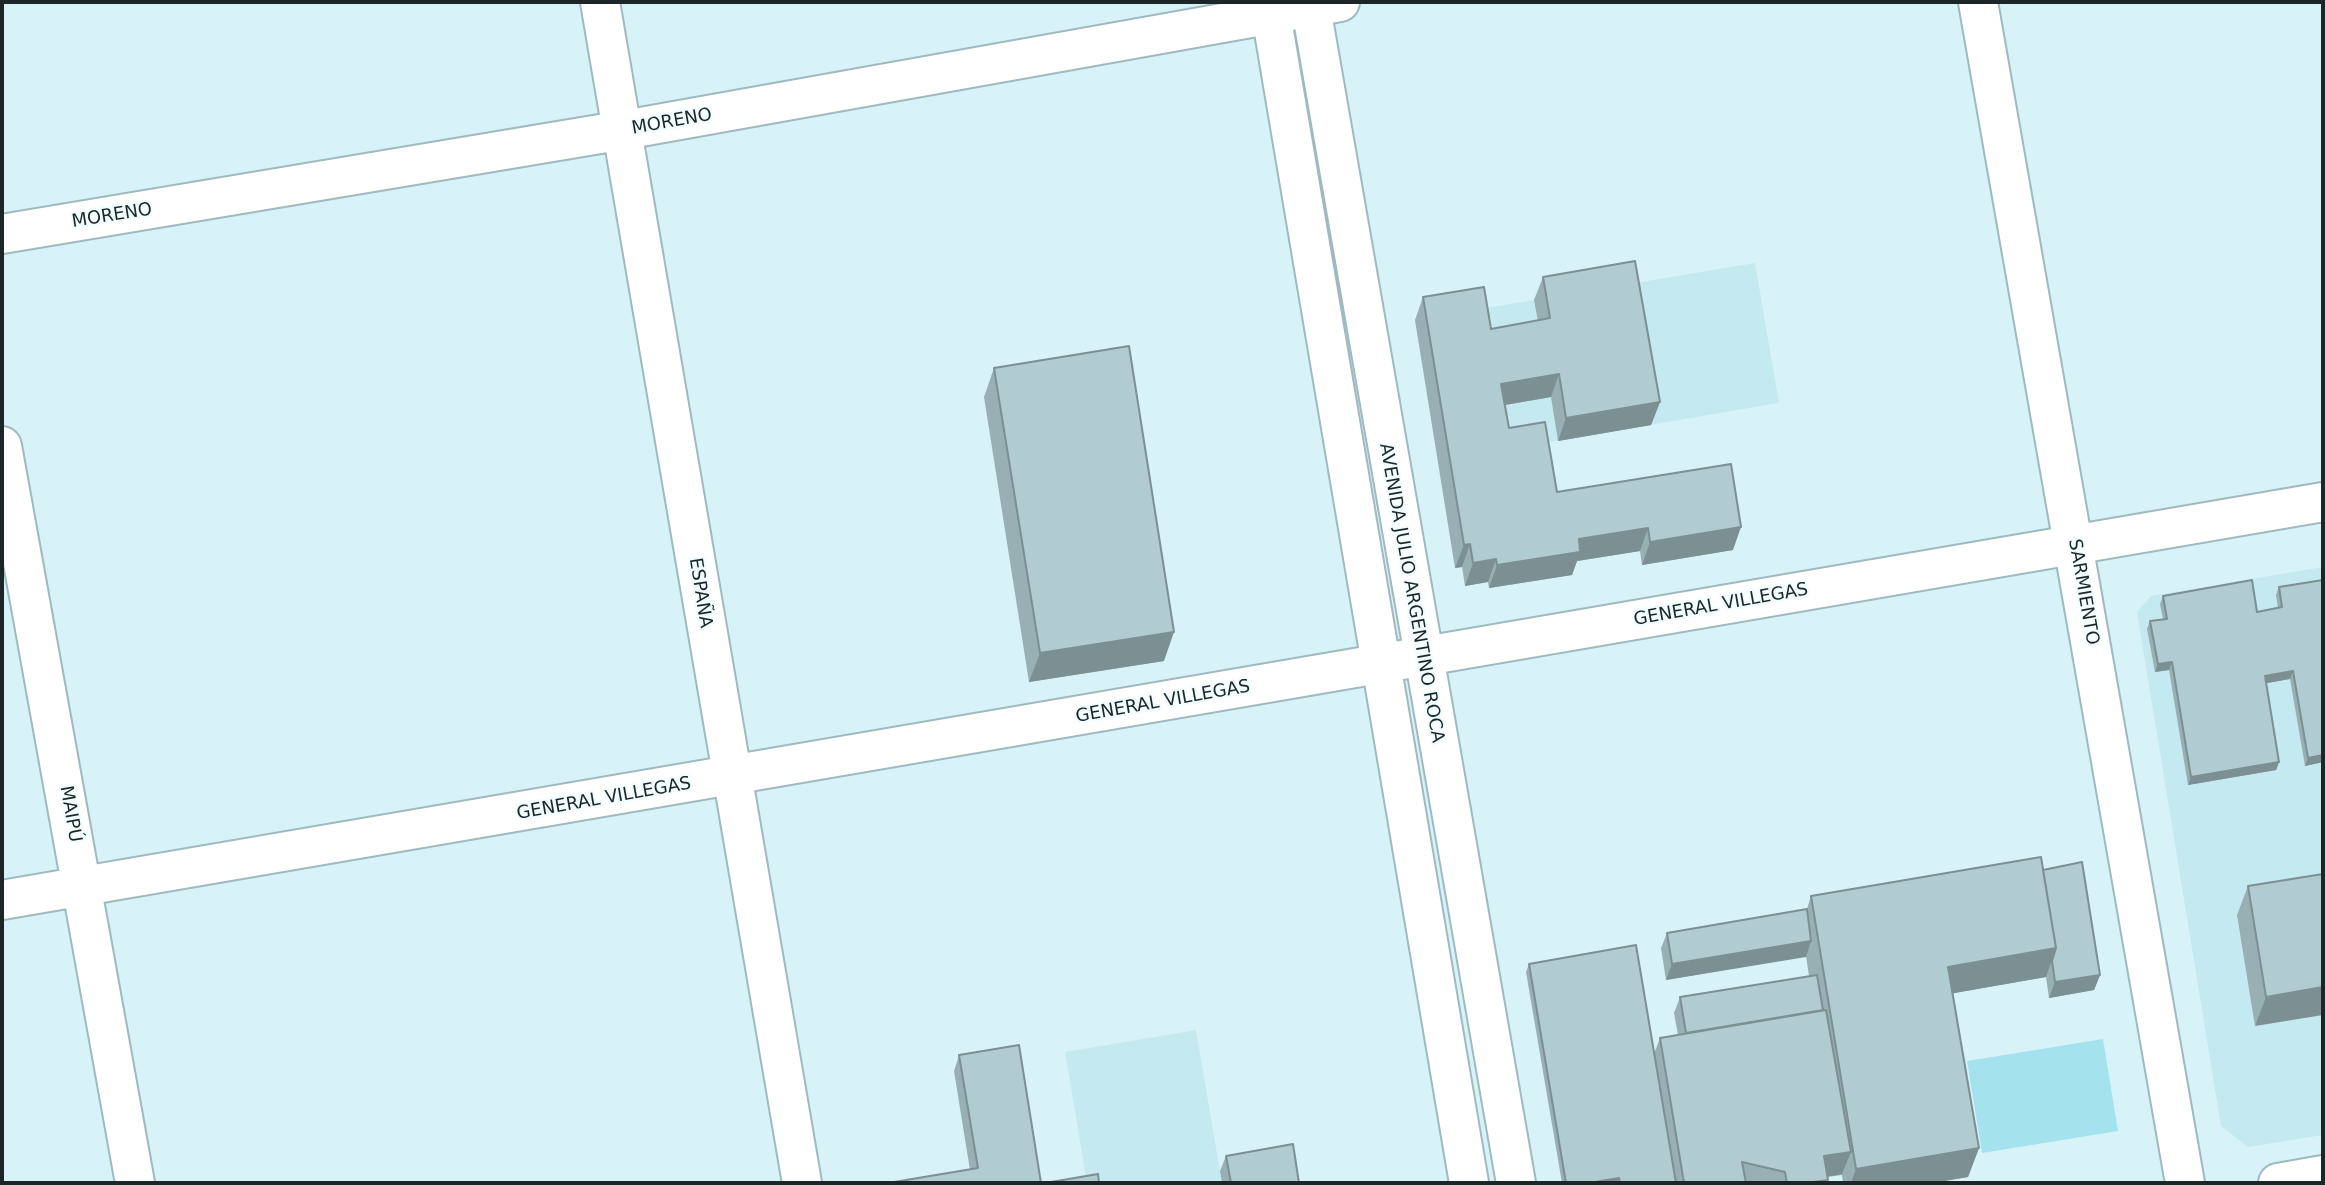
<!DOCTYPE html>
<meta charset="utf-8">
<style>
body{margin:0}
#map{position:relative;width:2325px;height:1185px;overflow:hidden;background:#d8f3f8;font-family:"DejaVu Sans",sans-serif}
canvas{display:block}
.frame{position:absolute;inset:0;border:4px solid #1c2628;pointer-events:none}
</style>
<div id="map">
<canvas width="2325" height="1185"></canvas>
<div class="frame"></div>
</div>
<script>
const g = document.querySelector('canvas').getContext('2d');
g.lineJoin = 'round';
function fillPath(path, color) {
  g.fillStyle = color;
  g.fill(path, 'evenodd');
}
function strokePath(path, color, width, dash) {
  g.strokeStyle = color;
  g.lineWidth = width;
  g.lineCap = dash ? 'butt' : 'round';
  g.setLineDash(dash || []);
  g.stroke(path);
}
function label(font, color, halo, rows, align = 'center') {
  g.font = font + ' "DejaVu Sans",sans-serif';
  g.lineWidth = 5;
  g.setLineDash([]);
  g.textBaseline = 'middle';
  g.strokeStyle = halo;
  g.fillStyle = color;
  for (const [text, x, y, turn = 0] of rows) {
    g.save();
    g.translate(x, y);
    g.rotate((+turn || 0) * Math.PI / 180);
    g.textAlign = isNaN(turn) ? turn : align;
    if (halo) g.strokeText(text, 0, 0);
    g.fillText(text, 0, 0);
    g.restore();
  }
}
const built = new Path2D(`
 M1755 263 1779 403 1438 461 1415 320Z
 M2323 567V1135L2248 1147 2221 1126 2137 612 2151 596Z
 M1196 1030 1222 1183H1087L1065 1052Z`);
const green = new Path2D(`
 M2103 1039 2118 1131 1982 1153 1967 1061Z`);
const minor = new Path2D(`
 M600 2 802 1183
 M1978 2 2185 1183
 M2 234 624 130 1340 2
 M2 446 135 1183
 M2 900 2323 502
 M2278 1183 2323 1175`);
const major = new Path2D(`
 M1269 2 1469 1183
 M1310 2 1516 1183`);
const wall = new Path2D(`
 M1543 277 1660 402 1651 425 1558 441 1551 397 1505 405 1509 428 1557 492 1733 550 1642 565 1640 551 1577 561 1572 575 1489 588 1488 582 1465 586 1462 567 1455 568 1415 320 1423 297 1491 329 1538 321 1534 300Z
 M994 368 1164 661 1029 682 984 397Z
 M2279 587 2323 762 2305 766 2290 679 2266 683 2279 762 2276 770 2188 785 2169 670 2155 672 2147 629 2150 621 2163 619 2160 604 2163 596 2257 612 2278 608 2276 595Z
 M2043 870 2100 975 2094 990 2049 998 2046 977 1953 993 1979 1148 1968 1177 1932 1183H1843L1842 1175 1827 1177 1826 1183H1562L1526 972 1529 964 1654 1054 1660 1038 1678 1035 1674 1013 1680 997 1809 976 1806 956 1666 980 1661 948 1667 933 1807 909 1811 896Z
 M2323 874 2255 1026 2237 915 2248 886Z
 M959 1055 1041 1183 970 1170 954 1071Z
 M1226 1156 1299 1183H1222L1220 1171Z`);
const shadedWall = new Path2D(`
 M1559 374 1551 397 1493 407 1501 384Z
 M1660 402 1651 425 1558 441 1566 418Z
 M1741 527 1733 550 1642 565 1650 542Z
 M1648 528 1640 551 1577 561 1572 575 1489 588 1497 565 1579 539Z
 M1470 544 1462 567 1455 568 1464 545Z
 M1496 559 1488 582 1465 586 1473 563Z
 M1174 632 1164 661 1029 682 1040 653Z
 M2172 662 2169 670 2155 672 2158 664Z
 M2293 671 2290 679 2262 684 2265 676Z
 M2323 755V762L2305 766 2308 758Z
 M2279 762 2276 770 2188 785 2191 777Z
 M1811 941 1806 957 1666 980 1672 964Z
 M2056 948 2046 977 1938 996 1948 967Z
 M2100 975 2094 990 2049 998 2055 982Z
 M2323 987V1015L2255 1026 2266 997Z
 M1979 1148 1968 1177 1932 1183H1851L1856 1169Z
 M1851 1152 1842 1174 1815 1179 1824 1156Z
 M1619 1178 1617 1183H1589Z
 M1828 1180 1826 1183H1806Z`);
const building = new Path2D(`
 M1635 261 1660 402 1566 418 1559 374 1501 384 1509 428 1545 422 1557 492 1731 464 1741 527 1650 542 1648 528 1579 539 1580 552 1497 565 1496 559 1473 563 1470 544 1464 545 1423 297 1484 287 1491 329 1550 318 1543 277Z
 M1129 346 1174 632 1040 653 994 368Z
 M2252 580 2257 612 2282 607 2279 587 2323 580V755L2308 758 2293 671 2265 676 2279 762 2191 777 2172 662 2158 664 2150 621 2167 619 2163 596Z
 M2041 857 2056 948 1948 967 1979 1148 1856 1169 1811 896Z
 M2082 862 2100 975 2055 982 2052 961 2056 948 2043 870Z
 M2323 874V987L2266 997 2248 886Z
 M1807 909 1811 941 1672 964 1667 933Z
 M1636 945 1676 1183H1620L1619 1178 1589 1183H1566L1529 964Z
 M1817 975 1823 1010 1686 1033 1680 997Z
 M1826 1010 1851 1152 1824 1156 1828 1180 1806 1183H1787L1785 1172 1742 1162 1746 1183H1684L1660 1038Z
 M1019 1045 1041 1183H888L978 1168 959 1055Z
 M1293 1144 1299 1183H1231L1226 1156Z
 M1098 1174 1099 1183H1045Z`);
const streetNames = [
 ["MORENO",672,122,-10],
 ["MORENO",112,216,-9],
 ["SARMIENTO",2083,592,80],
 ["ESPAÑA",700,593,81],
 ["AVENIDA JULIO ARGENTINO ROCA",1411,593,80],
 ["GENERAL VILLEGAS",1721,605,-10],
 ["GENERAL VILLEGAS",1163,702,-10],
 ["GENERAL VILLEGAS",604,799,-10],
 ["MAIPÚ",70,814,80]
];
fillPath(built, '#c5e9f0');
fillPath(green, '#a4e2ee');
strokePath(minor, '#9fbabf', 42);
strokePath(major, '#9fbabf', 42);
strokePath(minor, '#fff', 38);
strokePath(major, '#fff', 38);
fillPath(wall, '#98afb4');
fillPath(shadedWall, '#7c8f92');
fillPath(building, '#b1ccd1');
strokePath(building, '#7c8f92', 2);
label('18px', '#1c2628', '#f2fdff', streetNames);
</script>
